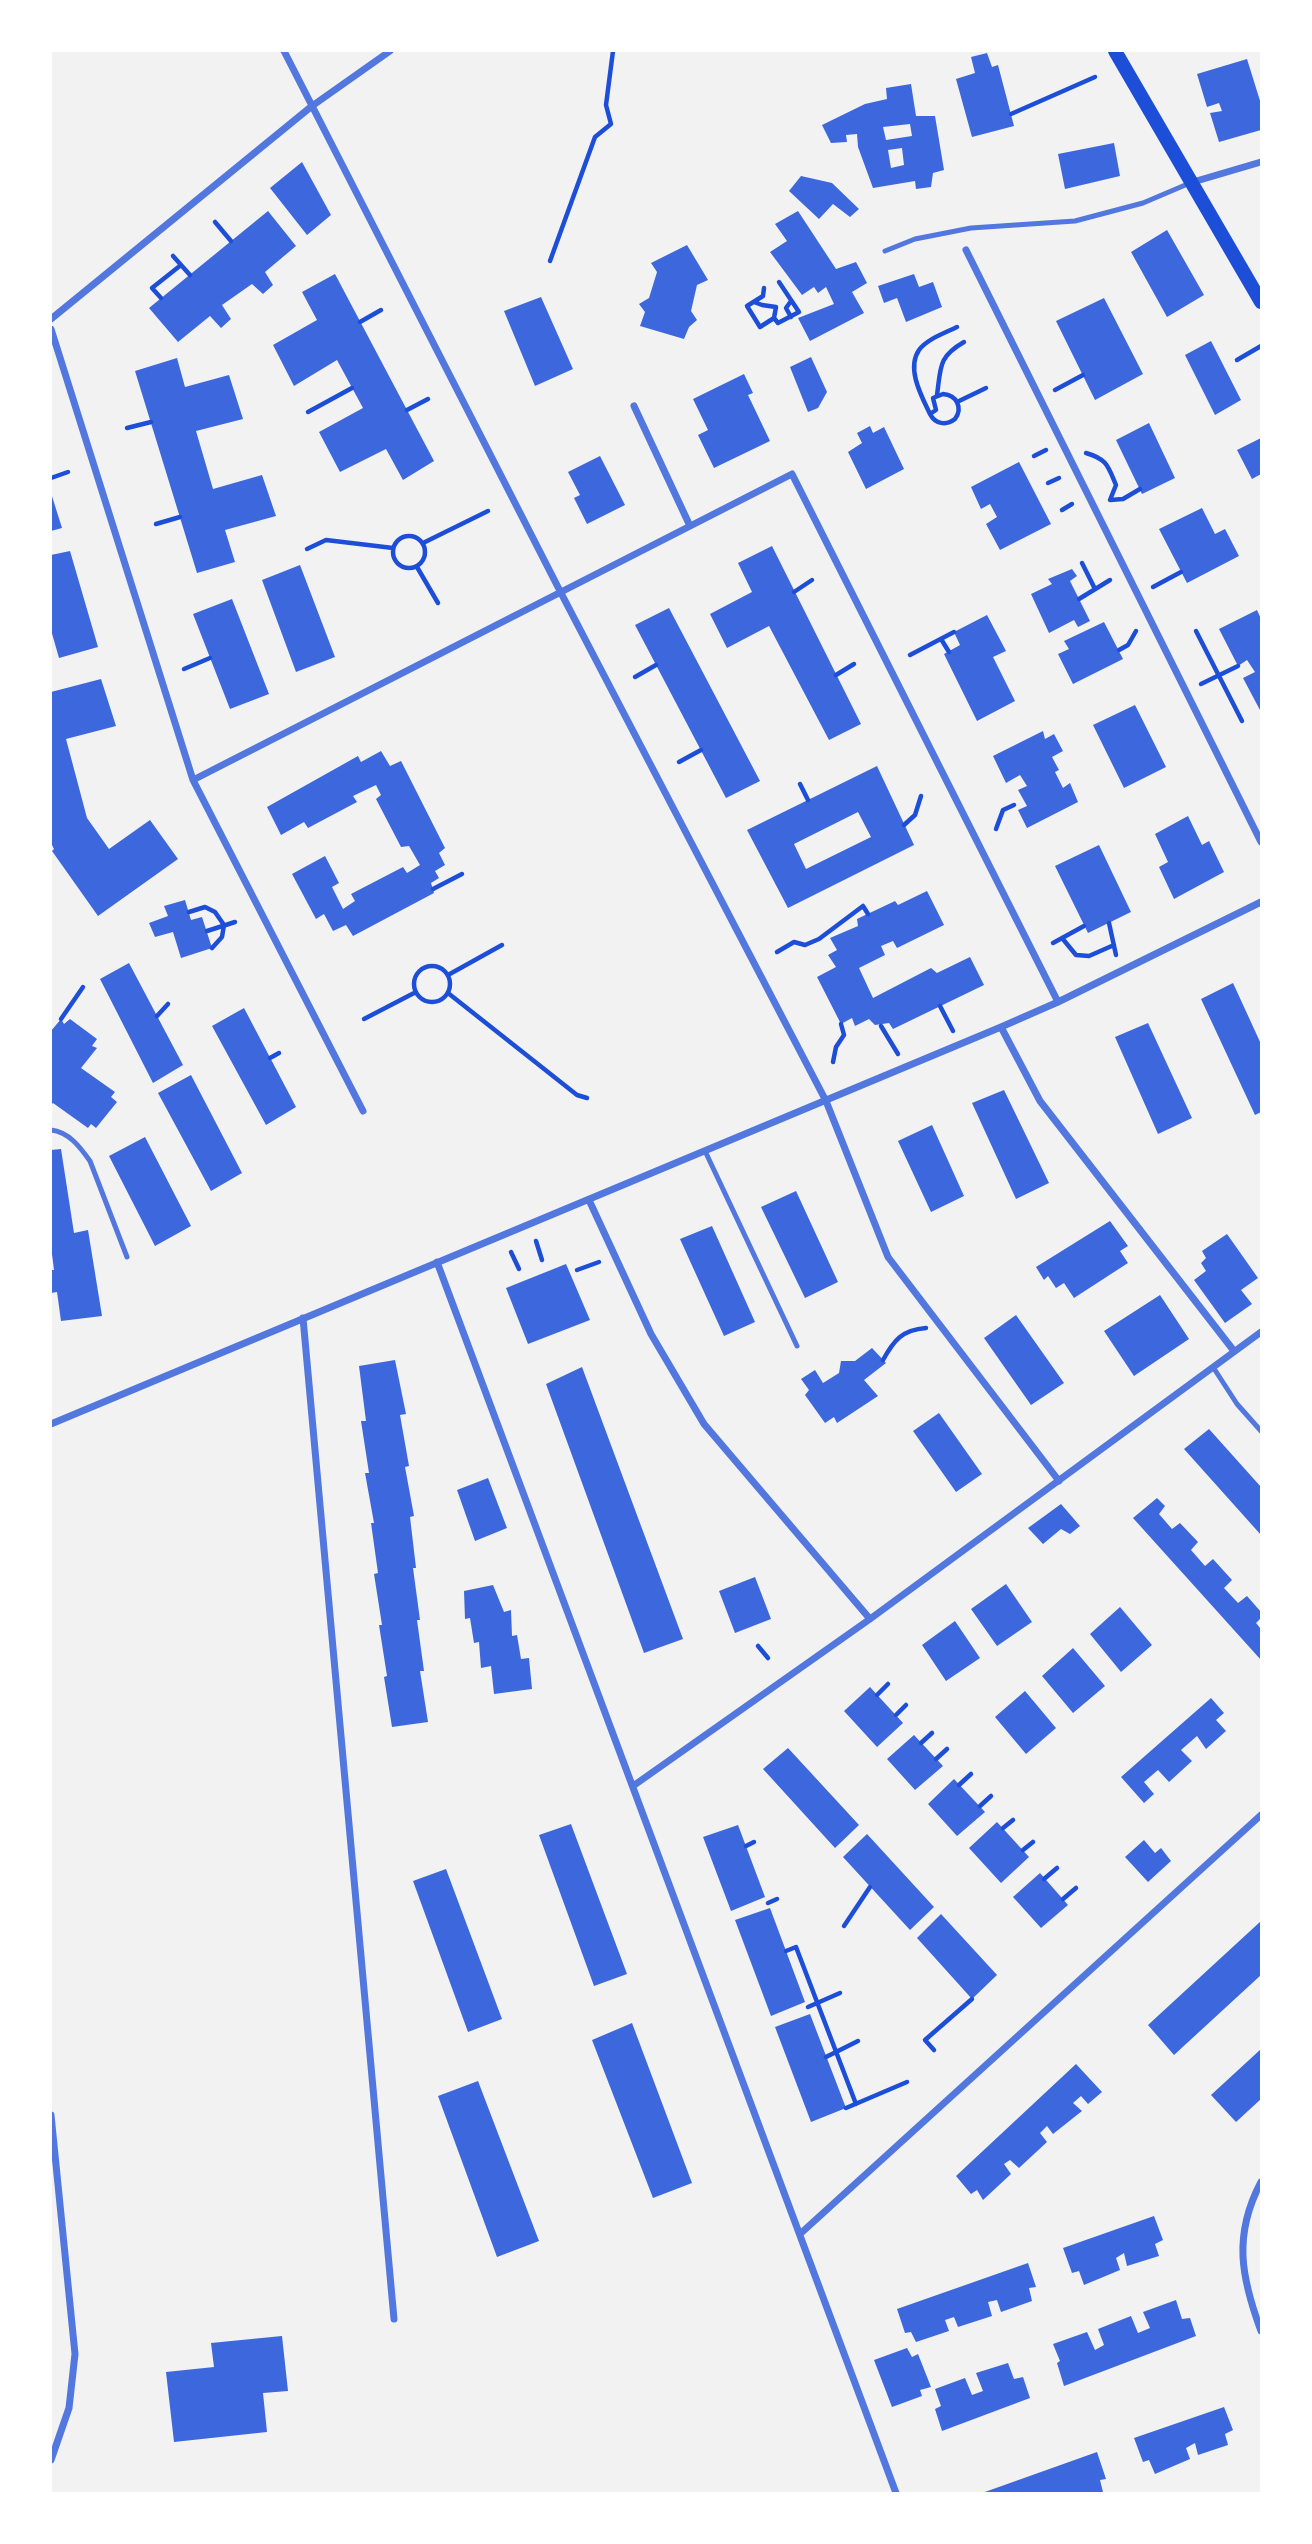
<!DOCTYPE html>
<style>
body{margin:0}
#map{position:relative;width:1312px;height:2544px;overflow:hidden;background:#f2f2f2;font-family:"Varela Round",sans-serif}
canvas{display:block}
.frame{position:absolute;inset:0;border:52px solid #fff;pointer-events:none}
</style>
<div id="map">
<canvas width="1312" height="2544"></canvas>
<div class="frame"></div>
</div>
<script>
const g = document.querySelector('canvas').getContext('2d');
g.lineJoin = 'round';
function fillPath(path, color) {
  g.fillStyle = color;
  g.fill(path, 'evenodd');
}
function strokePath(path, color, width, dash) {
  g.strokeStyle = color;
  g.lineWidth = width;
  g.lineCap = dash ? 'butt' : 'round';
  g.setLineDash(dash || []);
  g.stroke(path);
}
const building = new Path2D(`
 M987 53 992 67 998 65 1014 126 972 137 956 79 975 73 971 57Z
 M1247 59 1261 104V130L1219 142 1210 113 1222 111 1219 103 1207 107 1197 74Z
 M911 84 916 116H935L944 170 933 173 931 187 916 189 915 181 873 188 858 147 857 134 846 135 847 142 831 143 822 125 865 104 887 99 886 88ZM910 124 912 136 886 140 883 127ZM902 148 904 165 891 168 888 150Z
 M1114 143 1120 176 1065 189 1058 154Z
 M302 162 331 215 307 235 270 188Z
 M801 176 832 183 859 209 850 217 833 204 819 219 789 191Z
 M268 211 296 246 265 272 273 285 263 294 252 284 222 305 231 319 221 328 210 316 178 342 149 308Z
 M798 211 836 269 856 262 867 283 852 292 864 313 810 341 798 318 834 304 826 287 818 293 814 287 802 295 770 252 787 241 775 224Z
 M1167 230 1204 295 1167 317 1131 252Z
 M687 245 708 280 697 285 691 311 697 320 689 327 684 339 640 326 645 312 639 304 649 298 657 272 651 263Z
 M335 274 434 461 403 480 386 449 340 472 319 432 363 408 337 360 294 386 273 345 317 320 302 292Z
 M914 274 919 287 933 282 942 307 906 322 897 298 884 303 878 286Z
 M541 297 573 369 535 386 504 311Z
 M1104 298 1143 374 1095 400 1056 321Z
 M1211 341 1241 400 1215 415 1185 355Z
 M811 357 827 392 818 408 808 412 790 367Z
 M177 358 185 387 229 375 243 419 196 431 213 489 262 475 276 516 225 530 235 562 197 573 135 371Z
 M744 374 753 393 748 395 770 441 714 468 698 435 708 430 693 399Z
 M1149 423 1175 478 1142 494 1116 440Z
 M870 426 873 433 884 427 904 469 866 489 848 452 862 443 857 433Z
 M1261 438V474L1252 479 1237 450Z
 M600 456 625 505 587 524 574 498 580 495 568 472Z
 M1019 462 1051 524 1000 550 986 524 997 517 990 504 981 509 971 487Z
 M51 493 62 528 51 531Z
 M1202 508 1215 534 1225 529 1239 556 1187 583 1159 529Z
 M772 546 861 724 829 740 769 626 727 648 710 614 752 592 738 563Z
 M70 551 98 647 59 658 51 630V555Z
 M300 565 335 657 296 672 262 580Z
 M1072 569 1077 576 1070 581 1090 621 1078 627 1074 620 1049 633 1031 594 1052 584 1048 579Z
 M232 599 269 694 230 709 193 614Z
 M669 608 760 781 726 798 635 625Z
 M1257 610 1261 619V712L1243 678 1255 672 1247 660 1238 666 1219 629Z
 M987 615 1006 651 993 657 1015 701 977 721 944 654 960 645 954 632Z
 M1104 622 1123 659 1073 684 1058 654 1069 649 1064 641Z
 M101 679 116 726 66 739 87 818 109 849 150 820 178 859 98 916 52 851 54 849 51 843V692Z
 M1135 705 1166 767 1124 788 1093 725Z
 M1043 731 1045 739 1054 734 1063 751 1052 757 1059 770 1055 772 1063 788 1070 783 1078 802 1027 828 1018 810 1027 806 1018 790 1027 786 1020 775 1006 783 993 756Z
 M381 751 390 766 401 761 445 848 439 853 445 865 435 871 439 878 431 883 434 893 353 936 346 925 333 931 324 914 316 919 292 874 325 856 339 883 332 887 343 909 355 901 351 894 403 867 407 873 420 865 409 846 401 847 376 799 381 795 376 785 353 796 357 802 308 828 304 822 281 835 267 807 358 756 361 762Z
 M877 766 914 845 788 908 747 830ZM858 812 871 837 806 869 794 844Z
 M1188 816 1202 845 1209 841 1224 872 1174 899 1159 867 1168 862 1155 834Z
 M1099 845 1131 912 1088 933 1055 866Z
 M927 891 944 925 897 948 893 941 881 946 885 955 859 968 873 998 931 968 937 973 970 957 984 985 893 1029 889 1023 875 1025 869 1019 855 1026 852 1018 841 1024 817 977 836 967 828 955 837 950 830 938 858 926 857 919 895 901 898 905Z
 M185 900 191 920 202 917 212 948 181 958 173 932 155 937 149 923 168 916 164 906Z
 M129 963 183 1065 153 1083 100 979Z
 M1233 983 1261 1044V1112L1255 1115 1201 999Z
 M244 1008 296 1107 266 1125 212 1026Z
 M61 1019 64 1024 70 1019 97 1039 92 1046 97 1048 81 1068 115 1092 111 1097 117 1102 96 1128 91 1124 88 1128 53 1103 51 1105V1031Z
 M1148 1023 1192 1118 1158 1134 1115 1037Z
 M191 1075 242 1173 211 1191 158 1093Z
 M1004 1090 1049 1183 1016 1199 972 1103Z
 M932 1125 964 1196 931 1212 898 1141Z
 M145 1137 191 1226 155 1246 109 1156Z
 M61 1149 74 1233 88 1230 102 1316 61 1321 57 1292 51 1293V1270H54L51 1246V1150Z
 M796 1191 838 1282 805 1298 761 1207Z
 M1110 1221 1128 1246 1120 1251 1128 1263 1074 1298 1064 1283 1056 1288 1048 1276 1044 1280 1036 1267Z
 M712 1226 755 1322 724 1336 680 1239Z
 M1227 1234 1258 1278 1241 1290 1252 1304 1225 1323 1194 1280 1206 1271 1201 1263 1206 1258 1202 1251Z
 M566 1264 590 1320 528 1344 506 1288Z
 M1160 1295 1189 1339 1134 1376 1104 1331Z
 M1016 1315 1064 1383 1031 1405 984 1338Z
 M872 1348 886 1363 864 1380 878 1396 837 1423 834 1417 825 1423 805 1395 809 1390 801 1379 815 1370 823 1383 839 1373 841 1361H855Z
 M395 1360 406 1414 400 1415 409 1466 405 1467 414 1516 410 1517 416 1568H413L420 1620H417L424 1671H420L428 1722 392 1727 384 1677 387 1676 379 1625H382L374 1574 378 1573 371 1523H374L365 1473H369L361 1421H366L359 1366Z
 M582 1367 683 1639 644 1653 546 1384Z
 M939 1413 982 1474 956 1492 913 1431Z
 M1209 1429 1261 1487V1535L1184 1449Z
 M488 1478 507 1528 475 1541 457 1490Z
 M1157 1498 1165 1506 1159 1514 1172 1529 1180 1523 1198 1542 1191 1550 1205 1566 1213 1559 1232 1580 1224 1588 1238 1603 1247 1596 1261 1612V1618L1256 1623 1261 1629V1660L1133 1518Z
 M1061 1504 1080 1526 1070 1534 1061 1529 1043 1544 1028 1528Z
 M755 1577 771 1619 735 1633 719 1591Z
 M1006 1584 1032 1622 997 1646 971 1609Z
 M493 1585 504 1612 511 1610 512 1636 517 1635 521 1659 529 1658 532 1689 494 1694 491 1666 481 1668 479 1642 474 1643 470 1618 465 1619 464 1591Z
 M1120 1607 1152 1645 1121 1672 1090 1634Z
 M955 1621 980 1658 946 1681 922 1645Z
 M1073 1648 1105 1686 1073 1713 1042 1676Z
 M870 1687 903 1723 877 1747 844 1711Z
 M1025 1691 1056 1728 1026 1754 995 1717Z
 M1211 1698 1224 1713 1216 1720 1226 1731 1206 1749 1197 1736 1181 1750 1192 1761 1169 1782 1158 1770 1144 1782 1154 1794 1144 1803 1121 1777Z
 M914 1735 943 1766 915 1790 887 1759Z
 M788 1748 859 1825 835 1848 763 1769Z
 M954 1779 985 1812 957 1836 928 1804Z
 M997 1822 1029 1857 1001 1883 969 1848Z
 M571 1824 627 1974 594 1986 539 1835Z
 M738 1825 765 1897 731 1911 703 1837Z
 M867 1834 934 1907 910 1930 843 1857Z
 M1144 1840 1155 1853 1161 1848 1171 1861 1148 1882 1125 1857Z
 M446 1869 502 2019 468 2032 413 1881Z
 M1040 1873 1068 1905 1041 1928 1013 1897Z
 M770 1908 805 2002 771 2016 735 1920Z
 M941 1914 997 1975 972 1999 917 1938Z
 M1261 1921V1975L1174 2055 1148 2025Z
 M810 2014 846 2108 811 2122 775 2027Z
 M632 2023 692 2183 653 2198 592 2040Z
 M1261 2049V2099L1236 2122 1211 2095Z
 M1076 2064 1102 2092 1088 2104 1081 2096 1073 2103 1082 2111 1053 2134 1047 2126 1040 2133 1047 2142 1019 2168 1010 2160 1004 2164 1011 2174 983 2200 977 2190 971 2194 956 2176Z
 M478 2081 539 2241 497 2257 438 2096Z
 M1154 2216 1163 2240 1155 2244 1159 2256 1127 2266 1124 2253 1116 2258 1120 2270 1084 2285 1079 2271 1072 2273 1063 2248Z
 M1028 2263 1036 2287 1029 2288 1032 2301 1001 2312 997 2300 988 2302 992 2316 958 2327 954 2317 945 2320 949 2331 916 2342 911 2332 905 2333 897 2309Z
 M1176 2300 1182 2319 1190 2318 1196 2336 1064 2386 1057 2363 1060 2361 1053 2344 1087 2332 1095 2350 1104 2345 1098 2329 1131 2316 1138 2333 1150 2328 1143 2312Z
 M282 2336 288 2391 263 2393 267 2432 174 2442 166 2372 214 2367 211 2343Z
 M907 2348 912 2357 918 2354 931 2387 920 2390 922 2396 892 2407 874 2360Z
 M1008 2363 1014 2379 1023 2377 1030 2398 942 2431 935 2409 941 2406 935 2389 965 2378 972 2395 983 2391 976 2373Z
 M1224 2407 1233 2430 1225 2434 1228 2445 1198 2455 1195 2443 1186 2448 1190 2459 1155 2474 1149 2460 1143 2462 1134 2438Z
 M1097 2452 1106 2479 1100 2480 1103 2492 1100 2493H982Z`);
const path = new Path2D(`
 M1011 114 1095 77
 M215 222 231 241
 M173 256 190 275
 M550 261 595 137 611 124 606 105 613 51
 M764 288 763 296 747 306 760 327 774 318 778 323 799 312 779 282
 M161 298 152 288 181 265
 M754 302 762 305 776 307 774 318
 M791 317 786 308 791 301
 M360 322 381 310
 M1237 360 1261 346
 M1055 390 1083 375
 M943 394C957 395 963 408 955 419 946 426 935 424 930 414L936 410 933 398Z
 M937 395C941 367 938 357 964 342
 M957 402 986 388
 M407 410 428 399
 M308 412 352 388
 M930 414C922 397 906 369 919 350 927 339 945 333 957 327
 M127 428 151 422
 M1086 453C1107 459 1108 466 1116 485L1110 500 1123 499 1140 489
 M1034 456 1046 450
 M51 478 68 472
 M1048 483 1059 478
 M1062 510 1072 504
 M156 524 180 517
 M393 552a16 16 0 1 1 32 0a16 16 0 1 1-32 0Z
 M423 543 488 511
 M307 549 326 540 393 548
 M1082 563 1095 589
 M417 567 438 603
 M1153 587 1181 572
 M794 592 812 580
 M1079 599 1110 580
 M1196 631 1242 721
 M941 639 949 652
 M1119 650 1128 645 1136 631
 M910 655 954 632
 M184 669 210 658
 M836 675 854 664
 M635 677 656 665
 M1201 684 1238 666
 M679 762 701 750
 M800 784 808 800
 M904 825 915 815 921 796
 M996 829 1003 810 1014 805
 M433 889 462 874
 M189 912 205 907 215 912 224 925 222 937 212 948
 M1109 923 1116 955
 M207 931 235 922
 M1062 938 1076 955 1089 956 1114 945
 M1053 943 1084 926
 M777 952 794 942 805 945 819 939 863 906 868 914
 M414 984a18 18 0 1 1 36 0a18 18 0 1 1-36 0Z
 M448 975 502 945
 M448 993 577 1095 587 1098
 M940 1006 953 1031
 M157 1016 168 1004
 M61 1019 83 987
 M364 1019 416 992
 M881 1026 898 1054
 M270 1058 279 1053
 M833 1062 836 1047 844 1035 841 1024
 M536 1241 542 1260
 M511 1252 519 1269
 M577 1270 599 1262
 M883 1360C894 1340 902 1330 926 1328
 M758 1646 768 1658
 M877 1695 888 1684
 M896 1715 906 1705
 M921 1743 932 1733
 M936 1759 947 1749
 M959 1785 971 1774
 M980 1806 991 1796
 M1003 1828 1013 1820
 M746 1846 754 1842
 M1023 1850 1033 1842
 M1044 1879 1057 1868
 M1063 1899 1076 1888
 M768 1903 777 1899
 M844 1926 870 1887
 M786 1951 796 1947 856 2104
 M808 2007 840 1993
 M934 2050 925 2040 972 1999
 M826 2057 858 2041
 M846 2108 907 2082`);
const service = new Path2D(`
 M885 251 915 239 971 228 1075 221 1143 203 1190 183
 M51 1130C69 1132 80 1147 90 1161L127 1257
 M705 1151 797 1346
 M1213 1367 1237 1404 1261 1431`);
const minor = new Path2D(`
 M284 51 561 593 826 1101 888 1257 1059 1481
 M1193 182 1261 162
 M966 250 1261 842
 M51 319 312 106 390 51
 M51 329 193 780 363 1111
 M634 406 690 526
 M193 780 792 474 1058 1002
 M1001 1027 1040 1101 1234 1351
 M589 1200 651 1334 704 1424 870 1619
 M437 1262 896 2493
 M303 1318 394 2319
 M51 1424 1001 1027 1058 1002 1261 902
 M633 1786 870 1619 1261 1332
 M51 2115 75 2354 69 2408 51 2460
 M1261 2182C1233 2235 1241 2277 1261 2331
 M800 2234 1261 1815`);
const secondary = new Path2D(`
 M1115 51 1261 302`);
fillPath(building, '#3d67dc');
strokePath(path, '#1d4ed8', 4.5);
strokePath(service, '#5277de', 5);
strokePath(minor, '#5277de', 7);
strokePath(secondary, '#1d4ed8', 14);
</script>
